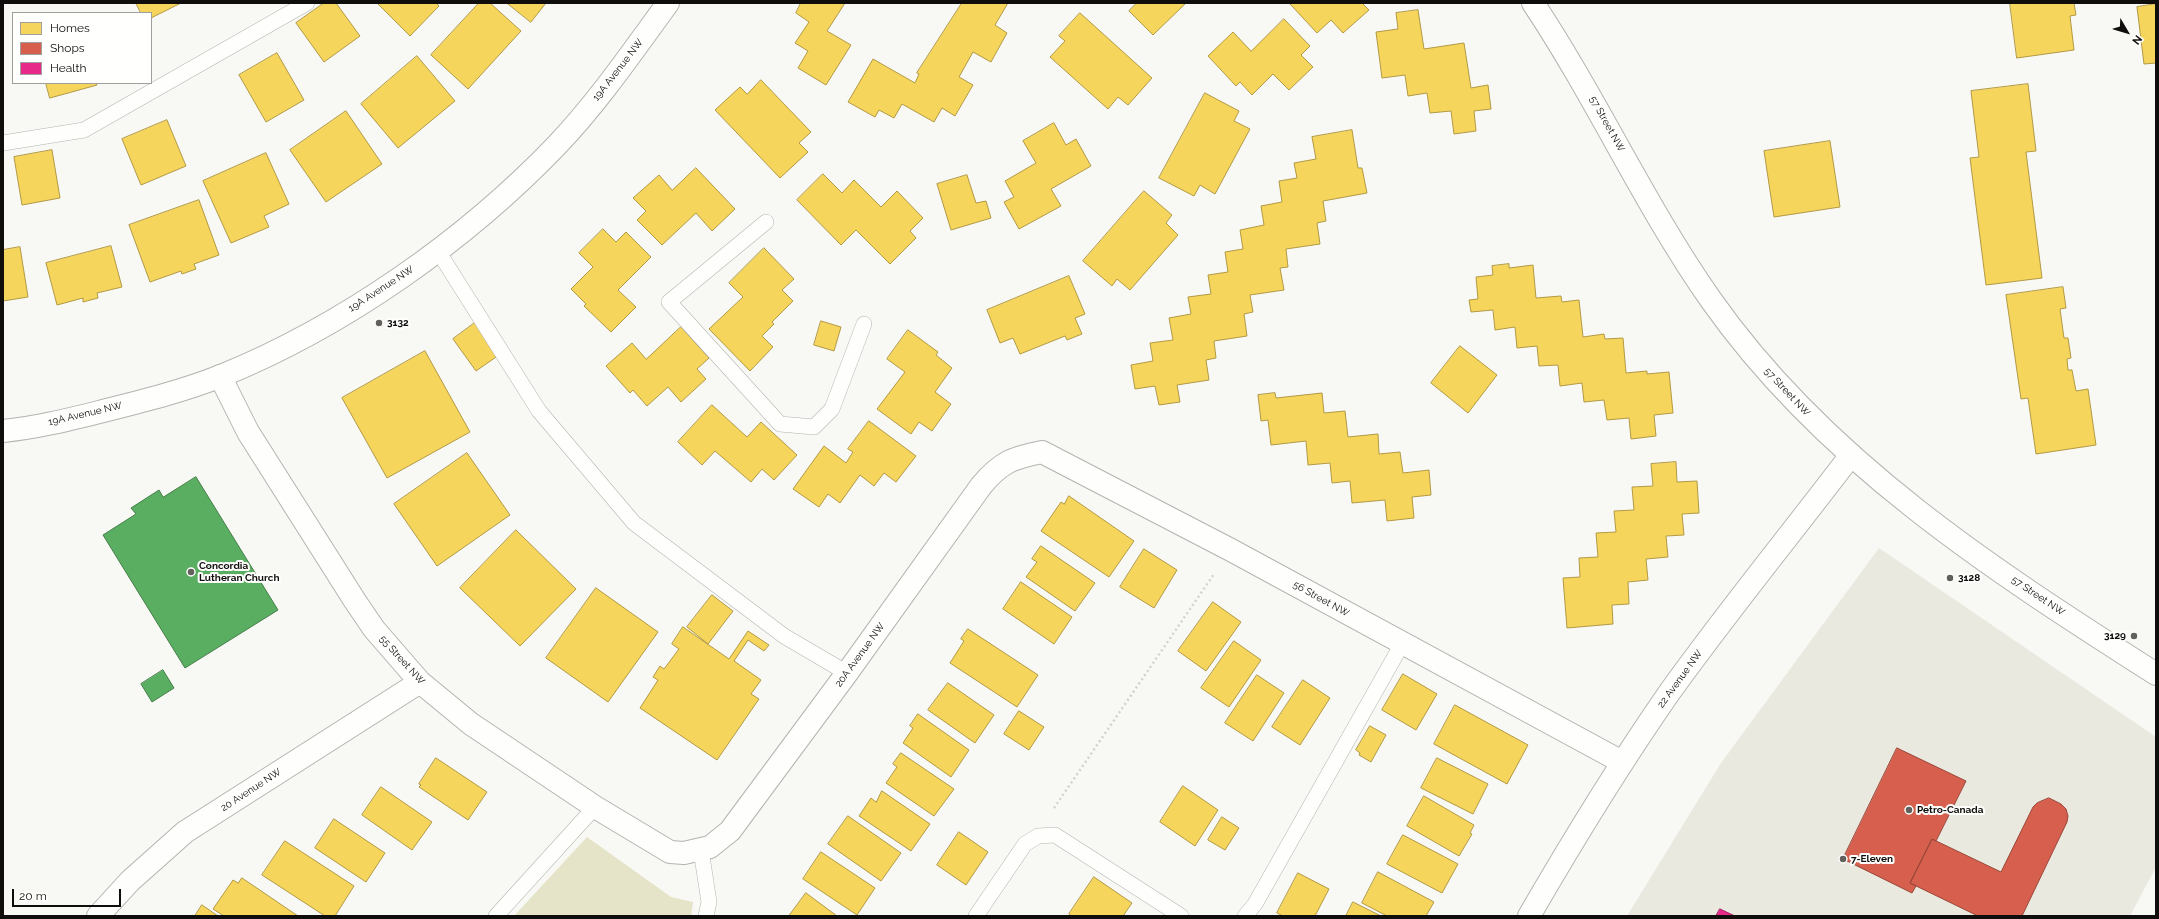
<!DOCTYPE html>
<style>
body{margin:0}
#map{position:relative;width:2159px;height:919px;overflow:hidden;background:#f8f8f4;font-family:Raleway,sans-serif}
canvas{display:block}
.frame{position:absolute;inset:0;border:4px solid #0f0e0c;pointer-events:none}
.legend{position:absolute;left:12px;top:12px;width:140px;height:72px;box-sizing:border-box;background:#fffffe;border:1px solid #9f9f9d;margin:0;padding:5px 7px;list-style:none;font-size:12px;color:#0f0e0c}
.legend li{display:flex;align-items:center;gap:8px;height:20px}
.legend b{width:20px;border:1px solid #9f9f9d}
.north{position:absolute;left:2107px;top:12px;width:40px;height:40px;-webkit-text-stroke:3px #fffffe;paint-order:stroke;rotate:128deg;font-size:11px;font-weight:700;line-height:16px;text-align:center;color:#0f0e0c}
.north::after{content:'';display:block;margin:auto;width:14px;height:18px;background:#0f0e0c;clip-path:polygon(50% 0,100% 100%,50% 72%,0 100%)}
.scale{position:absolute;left:12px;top:889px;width:109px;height:18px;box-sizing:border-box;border:2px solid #0f0e0c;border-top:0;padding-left:5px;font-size:12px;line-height:14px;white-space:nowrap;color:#0f0e0c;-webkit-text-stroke:3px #fffffe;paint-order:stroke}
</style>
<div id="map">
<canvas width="2159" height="919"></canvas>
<div class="frame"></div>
<ul class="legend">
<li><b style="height:11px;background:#f6d55c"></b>Homes</li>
<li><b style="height:11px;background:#d6604d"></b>Shops</li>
<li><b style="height:11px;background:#e7298a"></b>Health</li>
</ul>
<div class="north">N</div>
<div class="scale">20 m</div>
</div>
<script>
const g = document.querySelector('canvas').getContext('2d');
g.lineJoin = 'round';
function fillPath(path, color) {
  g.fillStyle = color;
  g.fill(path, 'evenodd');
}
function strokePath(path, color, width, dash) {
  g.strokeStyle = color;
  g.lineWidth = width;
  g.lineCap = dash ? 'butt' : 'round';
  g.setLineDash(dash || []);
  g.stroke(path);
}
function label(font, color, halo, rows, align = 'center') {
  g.font = font + ' Raleway,sans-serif';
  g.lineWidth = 4;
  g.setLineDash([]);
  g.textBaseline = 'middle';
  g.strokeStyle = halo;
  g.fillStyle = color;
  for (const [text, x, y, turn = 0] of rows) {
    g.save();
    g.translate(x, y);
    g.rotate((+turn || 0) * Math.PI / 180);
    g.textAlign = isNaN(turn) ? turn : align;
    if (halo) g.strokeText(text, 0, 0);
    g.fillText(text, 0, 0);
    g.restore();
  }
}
const built = new Path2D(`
 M1879 548 2156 737V867L2130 916H1627L1721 763Z`);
const green = new Path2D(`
 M587 837 671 897 693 902 691 916H514Z`);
const homes = new Path2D(`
 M136 3H181L151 18V13H141Z
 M324 3H336L360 36 324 62 296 23Z
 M379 3H436L439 6 410 36 378 4Z
 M479 3H490L521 31 468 89 431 55Z
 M507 3H546L531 22Z
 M801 3H845L827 31 851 45 826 85 798 68 808 51 795 43 809 22 796 13Z
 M962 3H1008L995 25 1007 33 991 62 973 52 959 77 973 85 955 116 942 108 934 122 902 104 894 118 879 110 875 117 848 102 873 59 915 83 919 74 917 73Z
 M1137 3H1186L1153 35 1129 11Z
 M1291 3H1362L1369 10 1343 33 1331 20 1317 33 1290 4Z
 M2010 3H2074L2076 15 2070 16 2074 50 2017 58Z
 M2156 4V63L2144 64 2137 7Z
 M1418 10 1424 49 1464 43 1471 88 1488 85 1491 109 1474 111 1476 131 1454 134 1451 111 1430 113 1427 93 1408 96 1405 75 1382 78 1376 32 1398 29 1396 13Z
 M1080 13 1152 78 1128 105 1118 97 1108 109 1050 57 1065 41 1059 36Z
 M1284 19 1310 46 1301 55 1313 67 1289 90 1273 74 1252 95 1240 82 1236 86 1208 56 1233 32 1251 51Z
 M277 53 304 100 266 122 239 75Z
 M417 56 455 101 398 148 361 104Z
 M761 80 811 132 799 143 808 152 780 178 715 110 740 87 747 94Z
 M46 83H96L97 85 50 98Z
 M2028 84 2036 151 2026 152 2042 278 1986 285 1970 158 1979 157 1971 91Z
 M1205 93 1239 111 1234 121 1250 129 1215 194 1200 185 1194 196 1159 178Z
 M346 111 382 164 326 202 290 150Z
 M167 120 186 166 141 185 122 139Z
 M1054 123 1066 145 1076 139 1091 166 1051 189 1061 206 1019 229 1004 202 1014 197 1005 181 1036 163 1023 141Z
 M1352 130 1358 168H1362L1367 193 1323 201 1326 221 1317 223 1320 244 1286 249 1288 267 1280 268 1284 290 1250 295 1253 312 1244 314 1247 336 1214 341 1216 358 1206 360 1209 380 1177 385 1180 402 1159 405 1155 386 1135 389 1131 365 1153 361 1150 343 1173 340 1169 318 1191 314 1188 297 1211 294 1208 275 1228 272 1225 252 1243 249 1240 230 1264 225 1261 206 1282 202 1279 181 1297 178 1294 163 1316 159 1312 137Z
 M1830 141 1840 207 1774 217 1764 151Z
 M52 150 60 198 22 205 14 157Z
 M266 153 289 204 264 216 269 227 231 243 203 181Z
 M696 168 735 209 712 231 696 213 662 245 637 220 646 211 633 198 659 175 672 190Z
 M823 174 842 193 854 180 881 207 897 191 923 218 910 231 916 238 890 264 856 230 841 245 797 200Z
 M967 175 976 203 986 201 991 218 951 230 937 184Z
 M1144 191 1172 215 1166 223 1178 235 1130 290 1117 279 1112 286 1083 261Z
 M199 200 219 255 194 264 196 269 182 274 181 271 150 282 129 225Z
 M603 229 616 242 626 232 651 257 618 290 636 307 611 332 584 306 586 304 571 289 593 267 579 253Z
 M111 246 122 287 97 293 98 298 83 302V298L57 305 46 263Z
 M20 247 28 297 3 301V250Z
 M764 248 794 279 782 290 793 301 772 322 774 324 762 336 773 347 750 371 709 329 743 297 729 283Z
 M1509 264V268L1533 265 1536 298 1561 296 1562 302 1579 300 1583 337 1604 334 1605 339 1623 338 1626 373 1647 371V374L1669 372 1673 413 1654 415 1656 436 1631 439 1629 418 1607 420 1604 400 1584 402 1582 383 1560 386 1558 365 1539 366 1537 346 1517 348 1515 327 1495 330 1493 310 1471 312 1469 300 1478 299 1476 277 1493 275 1492 266Z
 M1069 276 1085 314 1075 318 1082 334 1067 340 1065 336 1020 354 1013 338 1000 343 987 310Z
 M2063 287 2066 308 2060 309 2064 338H2068L2071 358 2067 359 2068 370H2072L2076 391 2088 389 2096 445 2036 454 2028 398 2021 399 2006 295Z
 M821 321 841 327 834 351 814 345Z
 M476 322 499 355 476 371 453 339Z
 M681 327 709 358 697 369 706 379 681 402 668 387 647 406 633 390 630 393 606 366 632 343 646 359Z
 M908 330 938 352 936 355 952 368 935 392 951 404 932 431 919 422 911 434 877 409 905 372 887 359Z
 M1460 346 1497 375 1468 413 1431 383Z
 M425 351 470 432 387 478 342 398Z
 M1275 393 1276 398 1322 393 1324 413 1345 411 1348 437 1378 434 1379 454 1400 452 1403 473 1429 470 1431 495 1412 497 1414 518 1387 521 1385 500 1352 503 1350 481 1332 483 1330 463 1308 465 1306 441 1271 445 1268 420 1261 421 1258 395Z
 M712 405 747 437 761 422 797 455 774 480 762 469 751 482 715 451 702 465 678 442Z
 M869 421 916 456 896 482 884 473 874 486 860 475 840 503 828 494 819 507 793 489 824 446 846 463 853 452 848 449Z
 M467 453 510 515 437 566 394 504Z
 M1676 462 1677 482 1697 481 1699 513 1682 514 1684 535 1666 536 1668 557 1646 559 1648 580 1628 582 1629 604 1612 605 1613 624 1567 628 1563 578 1580 577 1579 558 1598 557 1596 533 1616 532 1614 511 1634 510 1632 487 1653 486 1651 464Z
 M1069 496 1134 541 1109 577 1041 531 1061 502 1064 504Z
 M516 530 576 589 520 646 460 588Z
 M1041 546 1095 583 1075 611 1026 577 1037 562 1032 559Z
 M1144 549 1177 570 1154 608 1120 587Z
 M1021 582 1072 617 1054 644 1003 609Z
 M596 588 658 632 608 702 546 658Z
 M712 595 733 611 708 644 687 627Z
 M1213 602 1241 622 1206 671 1178 651Z
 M683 627 729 659 748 631 769 645 764 651 748 640 734 661 761 680 751 694 759 699 717 760 640 708 658 680 653 677 660 666 664 669 679 649 672 644Z
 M968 629 1038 675 1017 707 950 663 964 641 961 639Z
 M1234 641 1261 660 1229 707 1201 688Z
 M1403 674 1437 694 1416 730 1382 710Z
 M1257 675 1284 693 1253 741 1225 723Z
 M1303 680 1330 698 1300 745 1272 727Z
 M948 683 994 715 975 743 928 710Z
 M1455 705 1528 745 1507 784 1434 744Z
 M1019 711 1044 727 1029 750 1004 734Z
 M918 714 969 750 951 777 903 743 913 728 910 726Z
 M1370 726 1386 735 1371 762 1359 755 1360 753 1356 750Z
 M901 753 954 789 934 816 886 783 897 767 893 764Z
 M436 758 487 792 468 820 419 787 421 785 419 784Z
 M1437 758 1488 784 1473 814 1421 788Z
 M1183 786 1218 810 1195 846 1160 822Z
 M381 787 432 822 412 850 362 815Z
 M882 791 930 824 911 851 859 816 871 798 876 802Z
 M1424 796 1474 825 1470 833 1472 834 1459 856 1407 826Z
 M848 816 901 853 881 881 828 844Z
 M1222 817 1239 828 1225 850 1208 840Z
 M334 819 385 853 366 882 315 848Z
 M959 832 988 852 966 885 937 865Z
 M1403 835 1458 864 1442 893 1387 864Z
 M285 841 354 886 335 916H325L262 875Z
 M821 852 875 888 857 915 803 879Z
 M1378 872 1434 902 1426 916H1387L1362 903Z
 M1298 873 1329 889 1315 916H1283L1277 913Z
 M1094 877 1132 903 1123 916H1072L1069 914Z
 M242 878 298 916H224L213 909 233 880 238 883Z
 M806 893 837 916H789Z
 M1353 902 1381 916H1346Z
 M202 905 218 916H195Z`);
const shops = new Path2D(`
 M1897 748 1966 781 1936 841 1932 839 1910 883 1916 886 1912 893 1843 859Z
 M2049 798 2061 804 2066 809 2068 816 2067 822 2022 916H1978L1910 883 1932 839 2001 872 2033 807 2037 803Z`);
const health = new Path2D(`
 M1720 909 1735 916H1716Z`);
const public = new Path2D(`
 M196 477 278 610 185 668 103 535 136 514 131 508 159 490 163 497Z
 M163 670 174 688 152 702 141 684Z`);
const path = new Path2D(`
 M1054 808 1214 574`);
const service = new Path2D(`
 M3 143 84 130 307 3
 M766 222 669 302 780 424 814 427 832 409 864 324
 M438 251 539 411 634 523 784 636 847 673
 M701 850 709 902 706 916
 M496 916 595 807
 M976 916 1025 844 1038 836 1055 835 1181 916
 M1245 916 1255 904 1402 644`);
const minor = new Path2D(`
 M220 376 248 432 355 601 374 629 420 682 471 724 595 807 670 852 684 853 710 847 730 831 847 673 981 486C1001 462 1012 458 1042 452L1231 550 1622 762
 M98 916 130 881 185 832 420 682
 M1529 916C1573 840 1619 765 1669 693 1727 612 1791 534 1851 455`);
const tertiary = new Path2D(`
 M1533 3C1597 99 1645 206 1711 300 1824 461 1993 570 2156 674
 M3 431C36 428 71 419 103 411 143 401 183 391 221 376 344 326 466 240 557 145 598 102 633 51 668 3`);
const markers = [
 [379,323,4,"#61605d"],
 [191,572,4,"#61605d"],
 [1950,578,4,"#61605d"],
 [2134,636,4,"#61605d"],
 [1909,810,4,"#61605d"],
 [1843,859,4,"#61605d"]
];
const streetNames = [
 ["19A Avenue NW",618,70,-52],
 ["57 Street NW",1607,124,61],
 ["19A Avenue NW",381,289,-33],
 ["57 Street NW",1787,392,47],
 ["19A Avenue NW",85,414,-13],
 ["57 Street NW",2038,596,34],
 ["56 Street NW",1321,599,29],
 ["20A Avenue NW",860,655,-54],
 ["55 Street NW",402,660,48],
 ["22 Avenue NW",1680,679,-54],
 ["20 Avenue NW",251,790,-33]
];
const poiNames = [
 ["3132",387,323],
 ["Concordia",199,566],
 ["Lutheran Church",199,578],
 ["3128",1958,578],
 ["3129",2126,636,"right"],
 ["Petro-Canada",1917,810],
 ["7-Eleven",1851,859]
];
fillPath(built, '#eae9df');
fillPath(green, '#e5e4c9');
fillPath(homes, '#f6d55c');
strokePath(homes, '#b19944', 1);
fillPath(shops, '#d6604d');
strokePath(shops, '#9a473a', 1);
fillPath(health, '#e7298a');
strokePath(health, '#a62164', 1);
fillPath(public, '#5aae61');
strokePath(public, '#447e48', 1);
strokePath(service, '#b3b3b0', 16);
strokePath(minor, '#b3b3b0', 24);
strokePath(tertiary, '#b3b3b0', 24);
strokePath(path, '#d2d2d0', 2.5, [2, 3]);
strokePath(service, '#fefefd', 15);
strokePath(minor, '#fefefd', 22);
strokePath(tertiary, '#fefefd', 22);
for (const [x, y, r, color] of markers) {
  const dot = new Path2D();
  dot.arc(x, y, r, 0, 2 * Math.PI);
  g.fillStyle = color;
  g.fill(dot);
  strokePath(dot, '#fffffe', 1.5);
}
label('10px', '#0f0e0c', '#fffffe', streetNames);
label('bold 10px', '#0f0e0c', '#fffffe', poiNames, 'left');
</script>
